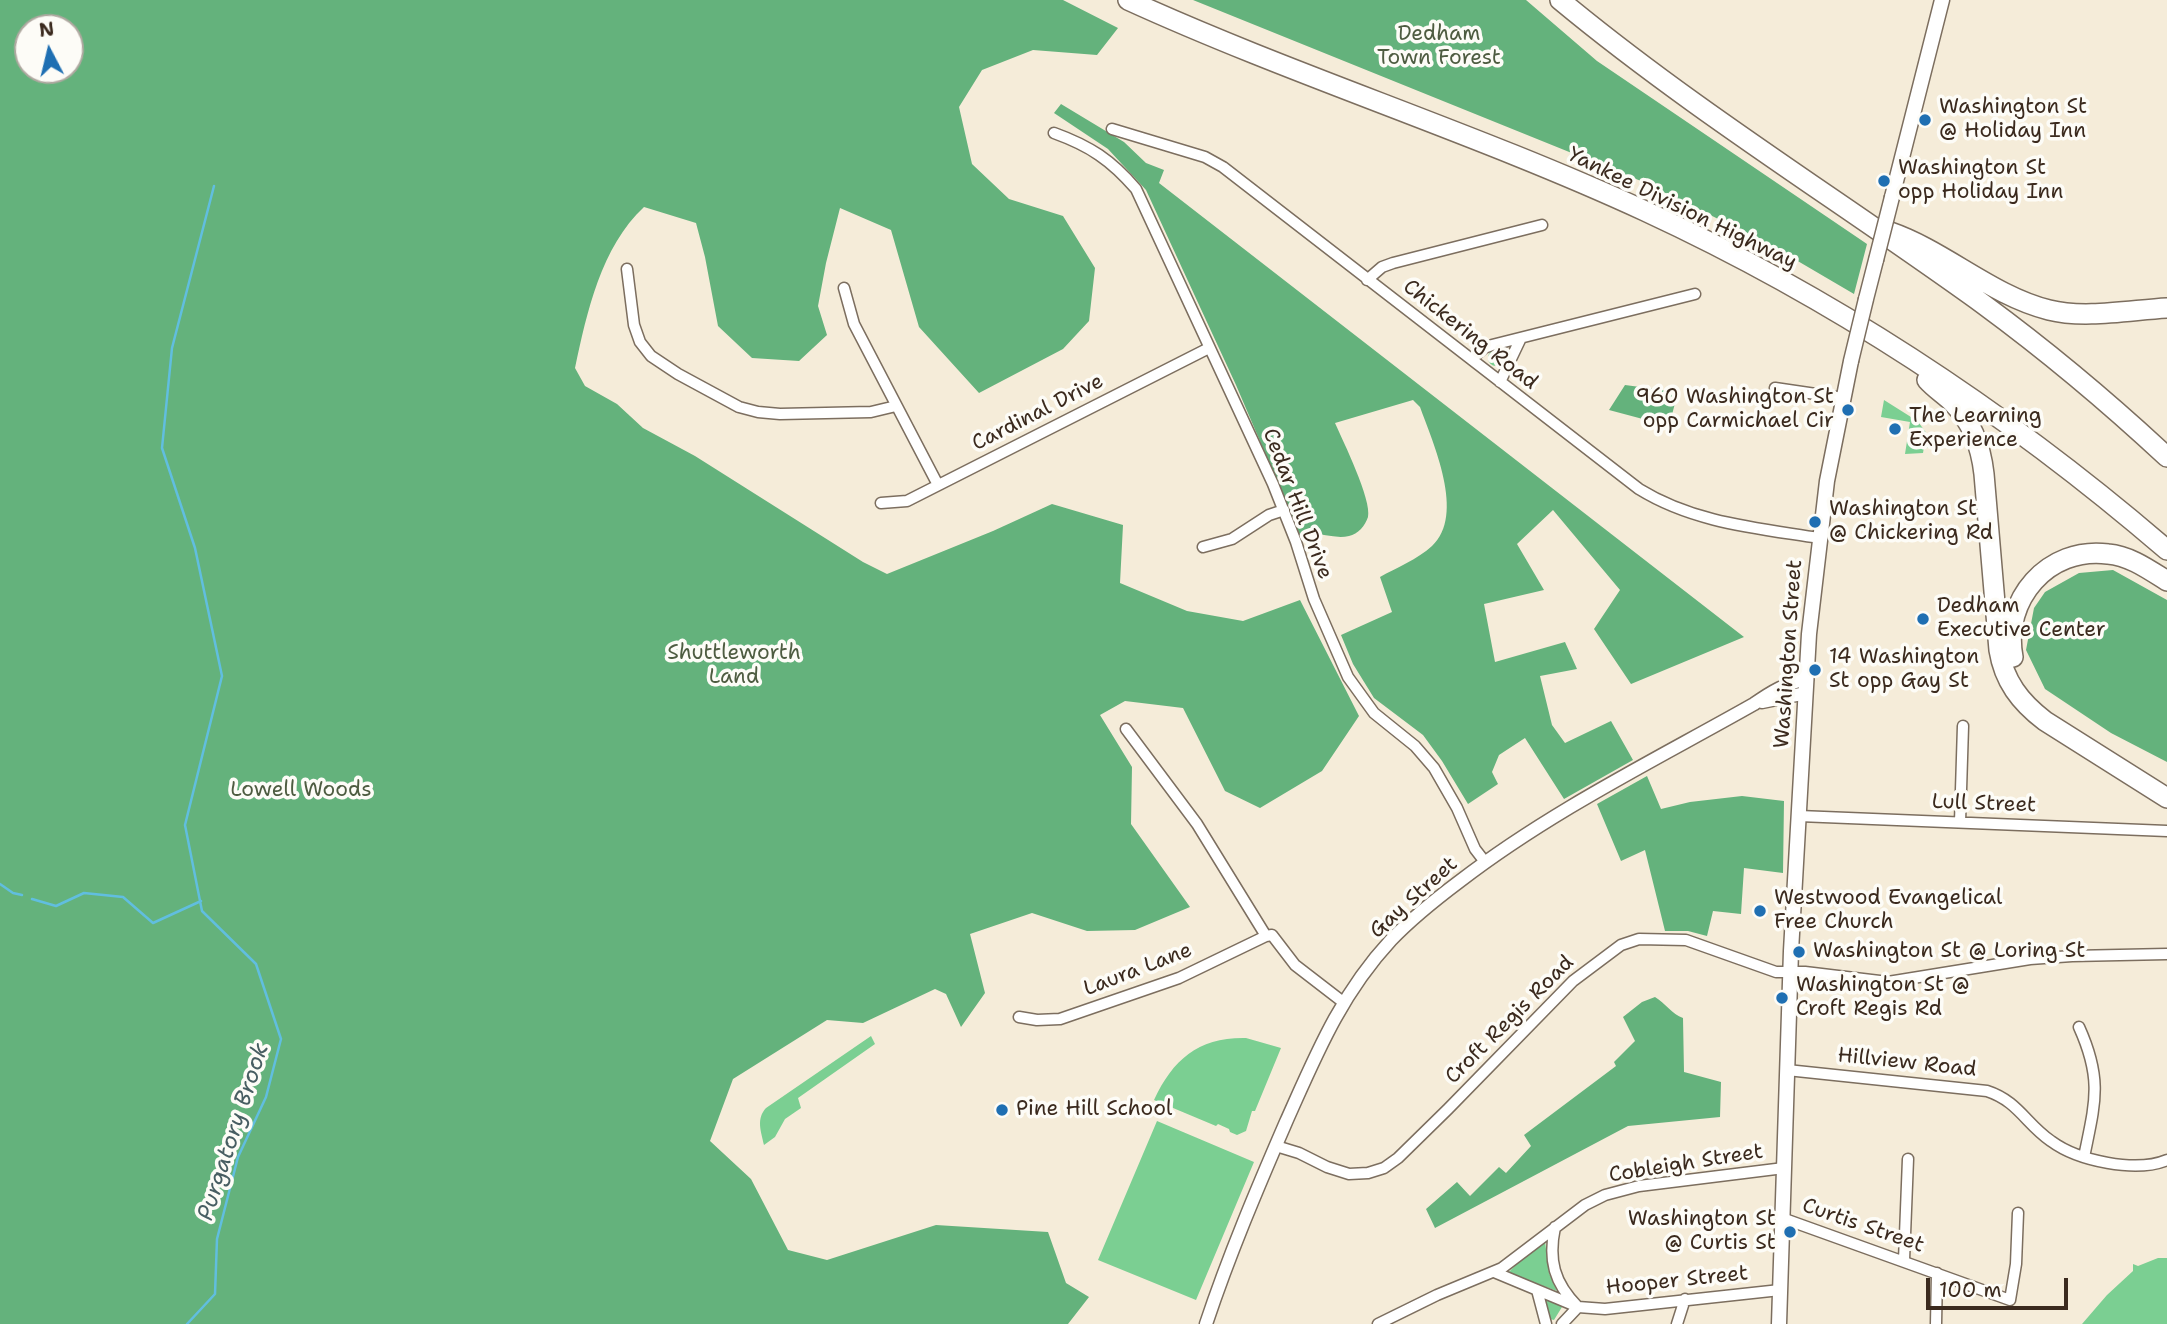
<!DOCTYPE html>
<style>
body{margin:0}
#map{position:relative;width:2167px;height:1324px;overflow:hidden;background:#f5ecd9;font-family:"Shantell Sans",sans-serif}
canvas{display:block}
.north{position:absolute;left:14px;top:14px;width:70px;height:70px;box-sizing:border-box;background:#fdfcf7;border:2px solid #afa8a0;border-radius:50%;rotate:353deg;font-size:19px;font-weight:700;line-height:28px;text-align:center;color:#3b2a1e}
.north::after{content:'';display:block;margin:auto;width:24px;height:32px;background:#1f6fb2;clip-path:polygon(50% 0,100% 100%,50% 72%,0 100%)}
.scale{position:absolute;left:1926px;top:1278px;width:142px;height:32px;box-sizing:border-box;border:4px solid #3b2a1e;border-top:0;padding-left:9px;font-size:21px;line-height:24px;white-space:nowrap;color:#3b2a1e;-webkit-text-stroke:5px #fdfcf7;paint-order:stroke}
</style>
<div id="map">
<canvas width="2167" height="1324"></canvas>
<div class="north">N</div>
<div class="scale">100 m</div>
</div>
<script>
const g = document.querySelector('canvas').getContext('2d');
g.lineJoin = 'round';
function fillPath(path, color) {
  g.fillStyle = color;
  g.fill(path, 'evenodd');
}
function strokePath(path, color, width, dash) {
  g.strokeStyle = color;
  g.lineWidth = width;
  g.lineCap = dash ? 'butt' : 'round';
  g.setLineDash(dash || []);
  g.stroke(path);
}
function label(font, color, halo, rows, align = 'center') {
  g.font = font + ' "Shantell Sans",sans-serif';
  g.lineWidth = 7;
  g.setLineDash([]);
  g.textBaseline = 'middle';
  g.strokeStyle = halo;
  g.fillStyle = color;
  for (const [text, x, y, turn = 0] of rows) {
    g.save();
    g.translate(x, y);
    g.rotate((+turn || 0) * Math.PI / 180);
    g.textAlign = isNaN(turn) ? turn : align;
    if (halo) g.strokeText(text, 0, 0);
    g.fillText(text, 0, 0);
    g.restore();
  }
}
const green = new Path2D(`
 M1488 358a8 8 0 1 1 16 0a8 8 0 1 1-16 0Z
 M1884 400 1911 417V421L1913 419 1919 423 1938 449 1924 447 1923 453 1905 454 1910 422 1881 417Z
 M871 1036 875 1044 798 1098 801 1108 785 1119 775 1137 764 1145C761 1131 756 1119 766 1108Z
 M1246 1038 1281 1048 1255 1111H1252L1246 1131 1237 1135 1230 1132 1229 1129 1218 1124 1216 1126 1154 1100C1173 1059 1199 1037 1246 1038Z
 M1157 1121 1254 1162 1196 1300 1098 1260Z
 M1545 1241 1549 1273 1557 1291 1508 1273 1527 1253Z
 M2158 1258H2167V1324H2082L2107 1295 2133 1271V1264L2138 1266Z
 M1549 1300 1562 1307 1554 1320 1550 1319 1545 1301Z`);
const forest = new Path2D(`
 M0 0H1063L1118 28 1097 55 1033 50 982 70 959 107 972 164 1009 199 1063 216 1095 268 1089 321 1063 349 979 393 919 327 891 230 840 208 826 263 818 306 827 335 799 361 752 358 718 326 705 257 696 223 644 207C601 247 587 312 575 368L585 386 617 404 643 428 695 456 863 562 887 574 993 531 1052 504 1123 525 1120 583 1187 611 1243 621 1300 600 1359 716 1322 771 1260 808 1225 791 1183 708 1125 701 1100 715 1132 767 1131 824 1190 907 1135 930 1087 931 1032 913 970 934 985 993 961 1027 946 994 935 989 863 1023 827 1020 733 1079 710 1141 751 1179 788 1250 827 1260 936 1225 1048 1232 1066 1283 1089 1297 1068 1324H0ZM28 28H70V70H28Z
 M1193 0H1526L1597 61 1867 244 1854 294 1767 243 1641 181Z
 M1061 104 1124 142 1146 163 1164 170 1159 183 1744 637 1631 684 1594 629 1620 590 1553 510 1517 544 1544 590 1484 604 1495 662 1565 642 1577 669 1540 676 1552 725 1565 743 1611 721 1633 760 1564 799 1525 738 1499 755 1492 772 1498 784 1468 804 1442 761 1423 735 1374 698 1353 664 1341 635 1392 612 1380 577C1396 568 1418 559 1432 546 1466 515 1433 443 1420 407L1413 400 1335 423C1343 441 1372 500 1368 517 1365 526 1358 534 1349 536 1333 540 1317 530 1300 535L1236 385 1146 190 1108 149 1054 113Z
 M1625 385 1678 392 1669 426 1609 410Z
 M2113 570 2167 600V762L2111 733 2045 689 2026 650 2034 608 2045 592 2079 573Z
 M1647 776 1661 809 1690 802 1742 796 1784 801 1783 873 1744 868 1741 914 1713 911 1707 936 1688 931H1665L1645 850 1621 861 1597 804Z
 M1655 997C1665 1003 1672 1014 1683 1018L1684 1072 1721 1082 1720 1117 1628 1126 1435 1228 1426 1209 1457 1182 1470 1196 1499 1167 1506 1173 1531 1146 1524 1135 1616 1066 1614 1062 1635 1041 1623 1017 1642 1002Z`);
const stream = new Path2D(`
 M0 884 13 893 22 895
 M32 899 56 906 84 893 123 897 153 923 201 901
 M187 1324 215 1294 217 1239 238 1157 266 1097 281 1039 256 964 202 911 185 825 222 676 195 548 162 448 172 348 214 186`);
const minor = new Path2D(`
 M1112 129 1205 157 1223 167 1639 489C1694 523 1757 528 1819 538
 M1054 133C1090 146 1111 160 1136 189L1273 484 1296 542 1314 599 1348 677 1374 713 1415 746 1434 768 1457 808 1475 849 1485 862
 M627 269 634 325 640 342 651 356 678 374 739 407 758 412 780 414 871 412 896 406
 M1367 280 1382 267 1393 263 1542 225
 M844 288 854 324 938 485
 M1471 359 1484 348 1492 345 1695 294
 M1500 382 1520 340
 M1775 388 1843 398
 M881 503 907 501 1209 348
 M1203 547 1232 539 1269 515 1284 510
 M1126 729 1197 824 1266 936
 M1799 816 2167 831
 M1960 822 1963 726
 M1019 1017 1037 1020 1060 1019 1179 978 1266 936 1272 935 1295 965 1343 1002
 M2079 1027C2103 1080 2095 1103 2084 1157
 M1787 1070 1987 1091C2018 1101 2026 1124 2051 1141 2078 1161 2136 1173 2167 1160
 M1276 1146 1299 1153 1327 1167 1349 1174 1368 1173 1384 1168 1398 1158 1448 1109 1573 981 1621 945 1639 939 1686 940 1776 972H1805L1888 982 2030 959 2072 956 2167 954
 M1782 1218 2010 1300 2016 1264 2018 1213
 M1555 1227C1548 1260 1554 1283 1578 1307L1605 1309 1780 1290
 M1904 1260 1908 1159
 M1494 1272 1578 1307 1562 1324
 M1537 1290 1546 1324
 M1378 1324 1437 1295 1502 1268 1585 1205 1605 1195 1639 1186 1784 1168
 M1677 1324 1685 1299
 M1936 1324 1937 1273`);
const tertiary = new Path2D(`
 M1762 702 1806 693
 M1206 1324C1229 1255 1257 1189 1286 1122 1316 1055 1340 995 1391 940 1412 918 1436 899 1460 881 1551 811 1655 760 1754 704 1771 692 1786 683 1807 679`);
const secondary = new Path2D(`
 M1892 197 1942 0
 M1866 299 1876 260
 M1779 1324 1791 951 1809 634 1827 481 1851 361`);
const motorway = new Path2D(`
 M1128 0C1297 77 1476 133 1645 211 1835 299 2009 414 2167 550
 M1560 0C1694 111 1842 202 1983 304 2047 351 2109 403 2167 457
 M1890 232C1945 251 1992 296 2049 310 2084 319 2131 310 2167 308
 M1927 380C1935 389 1945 395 1953 403 1972 422 1981 447 1984 474L1999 650C2004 681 2020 702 2045 721L2167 798
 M2013 657C2002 600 2048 546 2108 554 2130 556 2148 569 2167 581`);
const secondaryBridge = new Path2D(`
 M1876 260 1892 197
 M1851 361 1866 299`);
const markers = [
 [1925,120,7,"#1f6fb2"],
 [1884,181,7,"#1f6fb2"],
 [1848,410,7,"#1f6fb2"],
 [1895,429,7,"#1f6fb2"],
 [1815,522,7,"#1f6fb2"],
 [1923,619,7,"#1f6fb2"],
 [1815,670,7,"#1f6fb2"],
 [1760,911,7,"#1f6fb2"],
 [1799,952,7,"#1f6fb2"],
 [1782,998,7,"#1f6fb2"],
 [1002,1110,7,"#1f6fb2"],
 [1790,1232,7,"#1f6fb2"]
];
const parkNames = [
 ["Dedham",1439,35],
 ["Town Forest",1439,59],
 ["Shuttleworth",734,654],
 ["Land",734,678],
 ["Lowell Woods",301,791]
];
const poiNames = [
 ["Washington St",1939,108],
 ["@ Holiday Inn",1939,132],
 ["Washington St",1898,169],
 ["opp Holiday Inn",1898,193],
 ["960 Washington St",1834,398,"right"],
 ["opp Carmichael Cir",1834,422,"right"],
 ["The Learning",1909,417],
 ["Experience",1909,441],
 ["Washington St",1829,510],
 ["@ Chickering Rd",1829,534],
 ["Dedham",1937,607],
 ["Executive Center",1937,631],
 ["14 Washington",1829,658],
 ["St opp Gay St",1829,682],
 ["Westwood Evangelical",1774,899],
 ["Free Church",1774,923],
 ["Washington St @ Loring St",1813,952],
 ["Washington St @",1796,986],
 ["Croft Regis Rd",1796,1010],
 ["Pine Hill School",1016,1110],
 ["Washington St",1776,1220,"right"],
 ["@ Curtis St",1776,1244,"right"]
];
const streetNames = [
 ["Yankee Division Highway",1682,209,26],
 ["Chickering Road",1470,335,38],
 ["Cardinal Drive",1038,413,-27],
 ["Cedar Hill Drive",1297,504,69],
 ["Washington Street",1789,654,-86],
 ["Lull Street",1984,804,2],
 ["Gay Street",1414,898,-42],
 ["Laura Lane",1138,970,-21],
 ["Croft Regis Road",1510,1020,-45],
 ["Hillview Road",1907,1063,6],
 ["Cobleigh Street",1686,1164,-9],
 ["Curtis Street",1863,1226,19],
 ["Hooper Street",1677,1281,-6]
];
const waterNames = [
 ["Purgatory Brook",234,1132,-72]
];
fillPath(green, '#7bcf92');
fillPath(forest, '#64b27c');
strokePath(stream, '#61bedf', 2.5);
strokePath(minor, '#7c6e5f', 13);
strokePath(tertiary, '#7c6e5f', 15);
strokePath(secondary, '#7c6e5f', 17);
strokePath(motorway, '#7c6e5f', 22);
strokePath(minor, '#fff', 10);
strokePath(tertiary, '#fff', 12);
strokePath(secondary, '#fff', 14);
strokePath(motorway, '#fff', 19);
strokePath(secondaryBridge, '#7c6e5f', 17, []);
strokePath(secondaryBridge, '#fff', 14);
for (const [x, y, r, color] of markers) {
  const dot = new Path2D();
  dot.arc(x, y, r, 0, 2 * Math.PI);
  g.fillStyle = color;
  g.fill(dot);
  strokePath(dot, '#fdfcf7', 2.5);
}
label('21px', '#4e5c41', '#fdfcf7', parkNames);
label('21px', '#3b2a1e', '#fdfcf7', poiNames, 'left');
label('21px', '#3b2a1e', '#fdfcf7', streetNames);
label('italic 23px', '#485e62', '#fdfcf7', waterNames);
</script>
